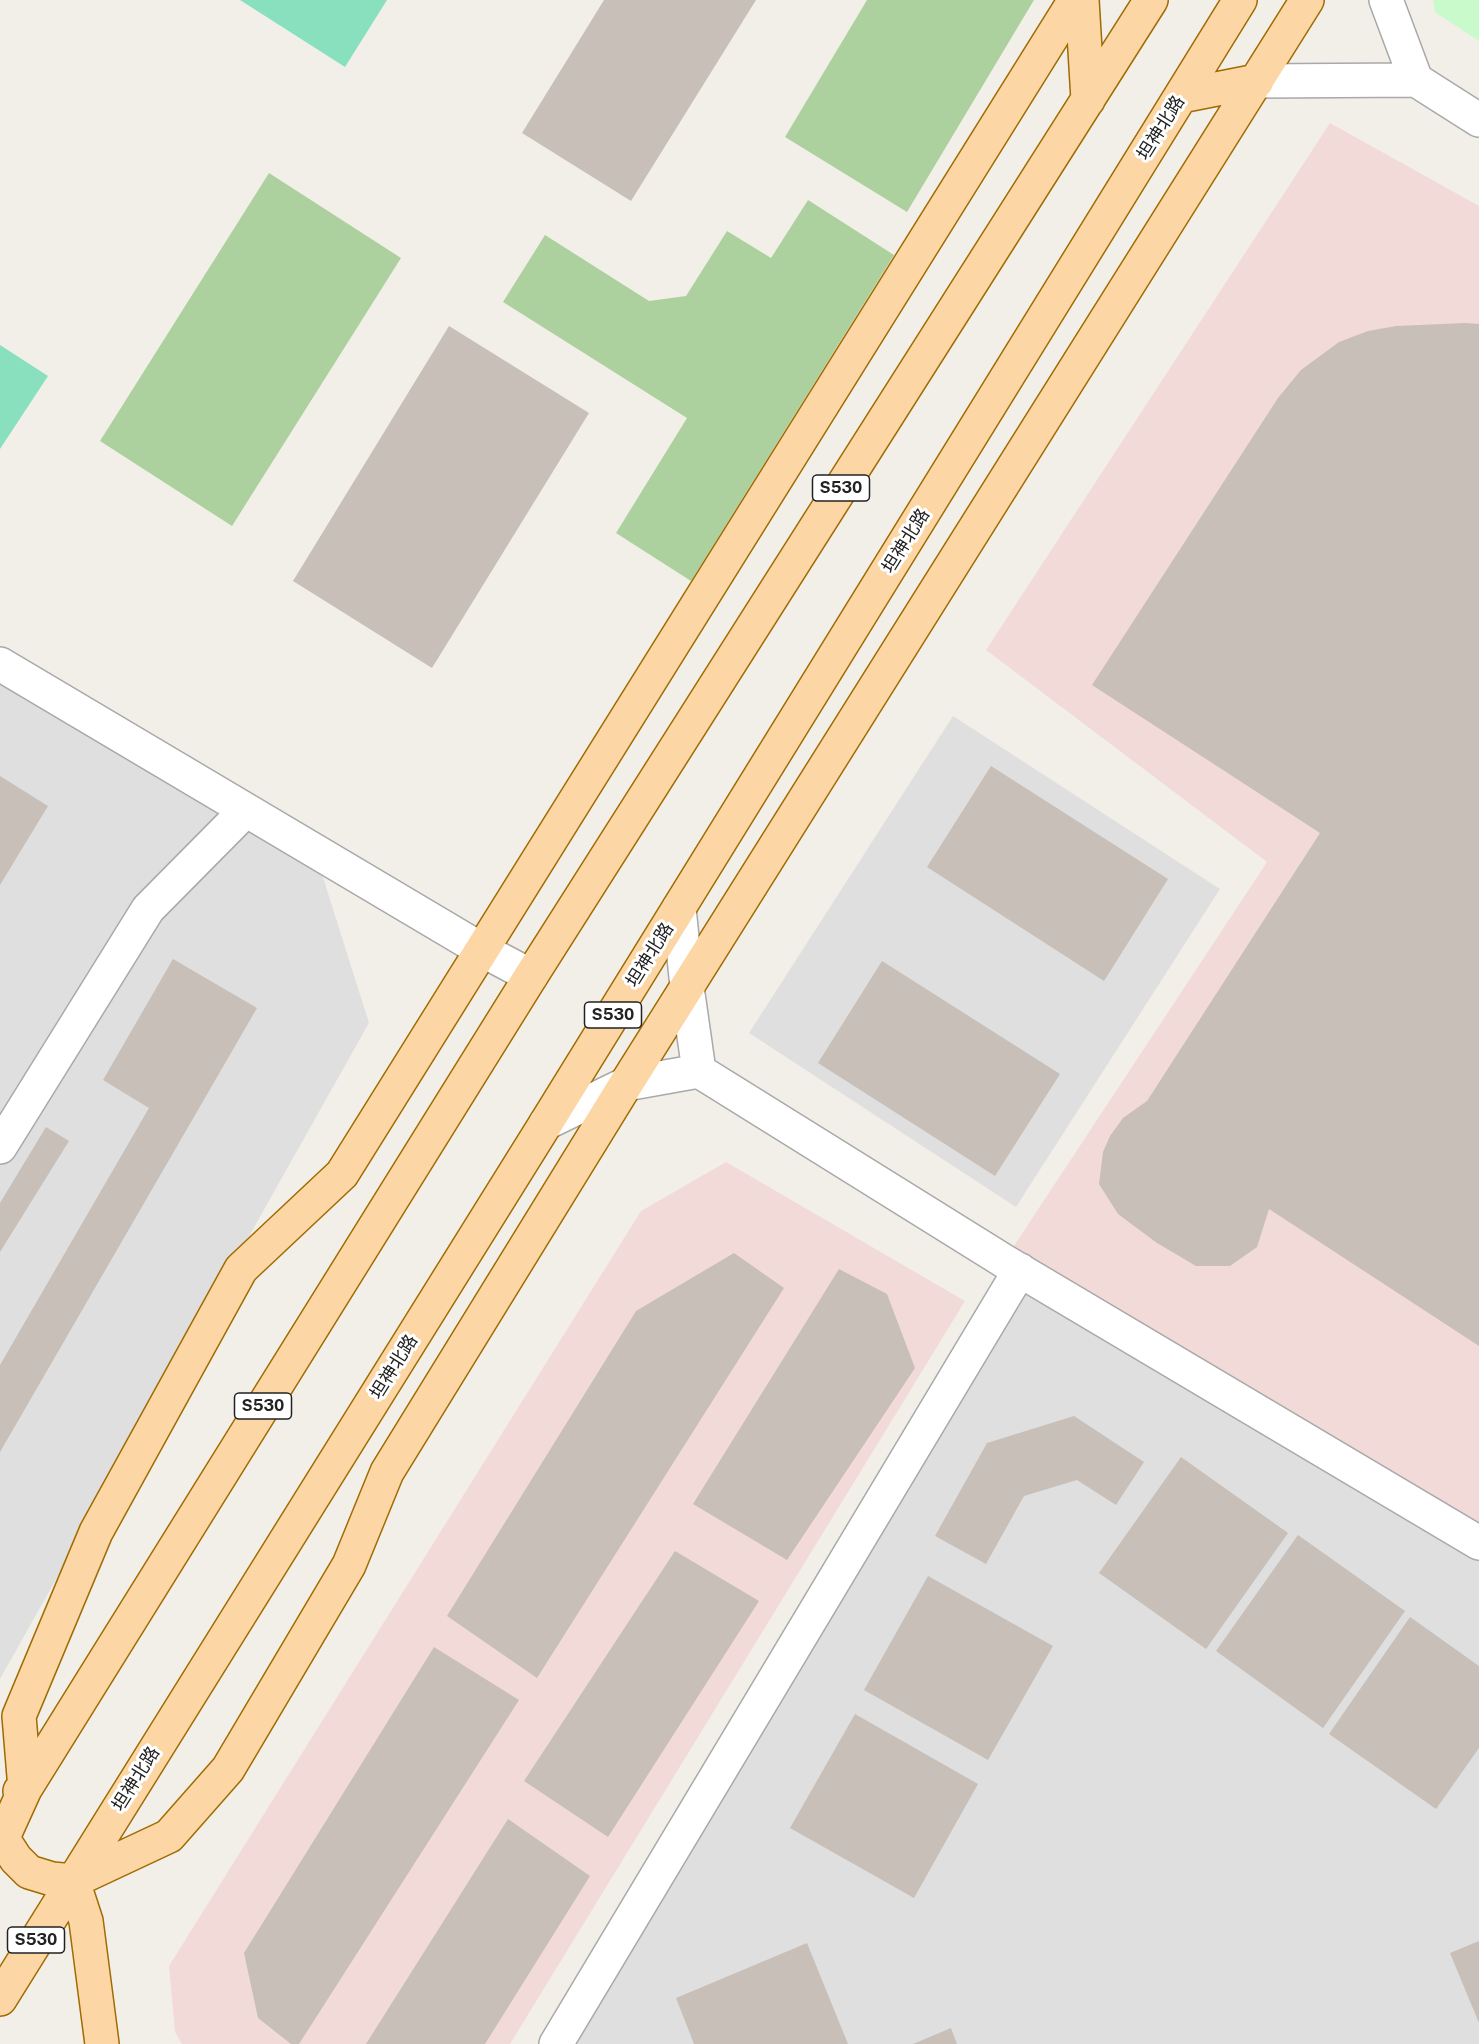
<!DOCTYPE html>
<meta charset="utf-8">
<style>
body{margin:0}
canvas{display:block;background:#f2efe9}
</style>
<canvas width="1479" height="2044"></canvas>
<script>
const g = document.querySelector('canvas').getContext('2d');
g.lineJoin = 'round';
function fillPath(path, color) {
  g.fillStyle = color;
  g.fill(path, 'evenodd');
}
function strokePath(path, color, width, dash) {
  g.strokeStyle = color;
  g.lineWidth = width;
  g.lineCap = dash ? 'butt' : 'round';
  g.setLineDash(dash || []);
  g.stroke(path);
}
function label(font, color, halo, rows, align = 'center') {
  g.font = font + ' "Public Sans","Noto Sans SC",sans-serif';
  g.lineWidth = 6;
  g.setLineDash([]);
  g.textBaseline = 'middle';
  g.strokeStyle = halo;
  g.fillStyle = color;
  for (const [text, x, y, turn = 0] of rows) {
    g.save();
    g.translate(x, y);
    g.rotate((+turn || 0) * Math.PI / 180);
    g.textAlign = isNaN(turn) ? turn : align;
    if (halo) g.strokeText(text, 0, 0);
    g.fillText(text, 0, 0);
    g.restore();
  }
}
const residential = new Path2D(`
 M0 667 315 852 369 1023 0 1679Z
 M953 716 1220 889 1016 1207 749 1033Z
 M1020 1270 1479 1543V2044H556Z`);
const commercial = new Path2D(`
 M1330 123 1479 206V1543L1004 1261 1267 862 986 650Z
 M726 1162 965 1301 510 2044H182L175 2032 169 1966 641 1211Z`);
const forest = new Path2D(`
 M867 0H1034L907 212 785 137Z
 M269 173 401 258 232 526 100 441Z
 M808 200 894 255 691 581 616 533 687 418 503 302 545 235 649 301 686 296 727 231 771 258Z`);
const park = new Path2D(`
 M1433 0H1479V41L1435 12Z`);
const pitch = new Path2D(`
 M240 0H387L345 67Z
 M0 345 48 376 0 449Z`);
const building = new Path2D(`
 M604 0H756L631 201 522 133Z
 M1465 323 1479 324V1346L1269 1209 1257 1247 1230 1266H1196L1157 1243 1118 1214 1099 1184 1103 1152 1110 1136 1123 1118 1147 1101 1320 833 1092 685 1278 398 1301 370 1339 342 1368 331 1396 326Z
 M449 326 589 413 432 668 293 581Z
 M991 766 1168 879 1104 981 927 867Z
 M0 776 48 806 0 885Z
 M173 959 257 1008 0 1452V1365L149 1108 103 1080Z
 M882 961 1060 1074 995 1176 818 1063Z
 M46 1127 69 1141 0 1252V1203Z
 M734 1253 784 1288 537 1678 447 1616 636 1311Z
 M839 1269 887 1294 915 1368 787 1560 693 1504Z
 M1074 1416 1144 1462 1116 1505 1077 1480 1024 1496 986 1564 935 1536 987 1443Z
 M1181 1457 1288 1533 1206 1649 1099 1573Z
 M1298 1535 1405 1611 1323 1728 1216 1651Z
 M675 1551 759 1601 608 1837 524 1781Z
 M928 1576 1053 1646 988 1760 864 1690Z
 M1410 1617 1479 1666V1748L1436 1809 1329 1734Z
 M434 1647 519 1700 299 2044H291L258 2018 244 1953Z
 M855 1714 978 1784 914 1898 790 1828Z
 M508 1819 590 1876 485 2044H366Z
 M1479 1941V2023L1450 1953Z
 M807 1943 848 2044H694L676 1998Z
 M951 2028 957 2044H913Z`);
const minor = new Path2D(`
 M1386 0 1416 80
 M1416 80 1479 120
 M1257 81 1416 80
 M0 664 482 950 531 976
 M679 908 687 987 699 1071
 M546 1123 626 1084 699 1071 1004 1261 1479 1543
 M0 1147 148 909 246 810
 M556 2044 1020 1270`);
const major = new Path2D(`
 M1082 0 1088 100
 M1181 96 1257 81
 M20 1791 25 1789 19 1716 96 1532 241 1269 342 1174 1075 0
 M3 1839 16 1859 29 1872 52 1879 73 1881 169 1836 228 1769 349 1565 387 1472 626 1084 1307 0
 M0 1844 25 1789 531 976 1151 0
 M73 1881 86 1921 102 2044
 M0 1999 546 1123 1240 0`);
const shields = [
 [841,488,57],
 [613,1015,57],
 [263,1406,57],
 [36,1940,57]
];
const shieldNames = [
 ["S530",841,488],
 ["S530",613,1015],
 ["S530",263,1406],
 ["S530",36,1940]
];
const streetNames = [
 ["坦神北路",1161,128,-58],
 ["坦神北路",906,541,-58],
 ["坦神北路",650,955,-58],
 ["坦神北路",394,1367,-58],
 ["坦神北路",136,1779,-58]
];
fillPath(residential, '#e0dfdf');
fillPath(commercial, '#f2dad9');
fillPath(forest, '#add19e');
fillPath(park, '#c8facc');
fillPath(pitch, '#88e0be');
fillPath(building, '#c7bfb8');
strokePath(minor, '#a9a9a9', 36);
strokePath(major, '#a06b00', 36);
strokePath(minor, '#fff', 33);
strokePath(major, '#fcd6a4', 33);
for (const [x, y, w] of shields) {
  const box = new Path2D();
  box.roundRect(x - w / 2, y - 13, w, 26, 4.5);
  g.fillStyle = '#fff';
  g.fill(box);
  strokePath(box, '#222', 1.5);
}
label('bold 16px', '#222', null, shieldNames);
label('18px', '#222', '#fff', streetNames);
</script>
